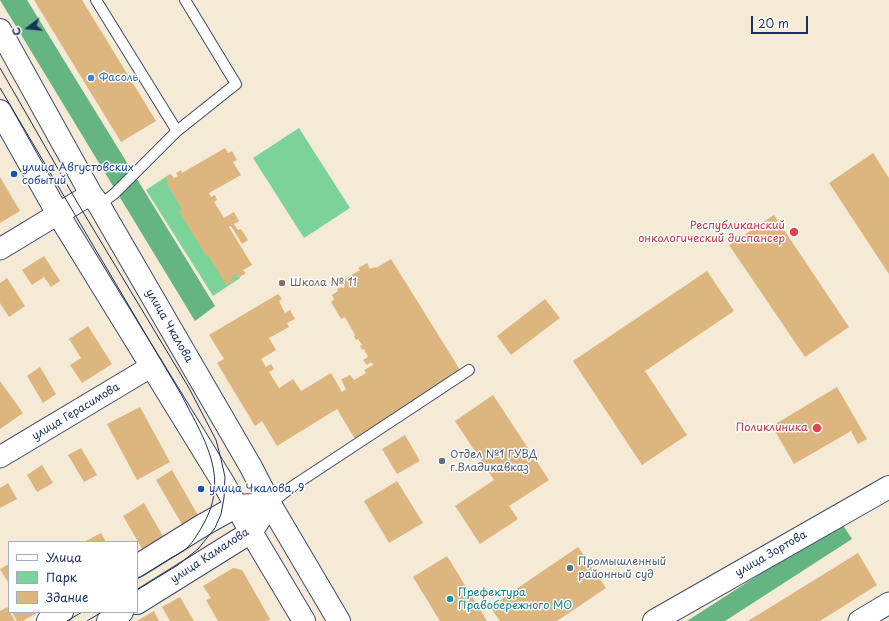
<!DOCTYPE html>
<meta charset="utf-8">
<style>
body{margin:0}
#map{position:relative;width:889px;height:621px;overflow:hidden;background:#f5ead5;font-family:"Playpen Sans",sans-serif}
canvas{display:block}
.legend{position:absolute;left:8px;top:541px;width:130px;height:72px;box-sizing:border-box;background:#fff;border:1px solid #a4acbf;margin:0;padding:5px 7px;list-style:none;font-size:12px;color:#1b2f5e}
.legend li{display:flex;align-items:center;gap:8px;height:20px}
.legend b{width:20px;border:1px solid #a4acbf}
.north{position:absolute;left:8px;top:8px;width:40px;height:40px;-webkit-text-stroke:3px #fff;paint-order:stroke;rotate:254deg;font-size:11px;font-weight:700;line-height:16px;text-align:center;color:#1b2f5e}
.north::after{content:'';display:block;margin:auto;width:14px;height:18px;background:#1b2f5e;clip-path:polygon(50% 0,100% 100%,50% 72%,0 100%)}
.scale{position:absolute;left:751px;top:16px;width:57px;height:18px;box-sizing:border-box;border:2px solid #1b2f5e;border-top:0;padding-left:5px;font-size:12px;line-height:14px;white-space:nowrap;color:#1b2f5e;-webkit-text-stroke:3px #fff;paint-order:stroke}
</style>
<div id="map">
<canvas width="889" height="621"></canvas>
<ul class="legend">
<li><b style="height:5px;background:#fff"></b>Улица</li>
<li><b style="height:11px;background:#7bd399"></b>Парк</li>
<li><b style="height:11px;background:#ddb57f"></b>Здание</li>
</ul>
<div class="north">С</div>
<div class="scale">20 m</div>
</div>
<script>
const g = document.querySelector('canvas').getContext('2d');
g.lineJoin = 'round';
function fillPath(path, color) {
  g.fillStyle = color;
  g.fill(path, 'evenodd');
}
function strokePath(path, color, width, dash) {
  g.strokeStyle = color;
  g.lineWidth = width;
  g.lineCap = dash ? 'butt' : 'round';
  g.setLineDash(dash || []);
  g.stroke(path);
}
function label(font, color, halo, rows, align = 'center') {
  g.font = font + ' "Playpen Sans",sans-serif';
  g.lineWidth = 3;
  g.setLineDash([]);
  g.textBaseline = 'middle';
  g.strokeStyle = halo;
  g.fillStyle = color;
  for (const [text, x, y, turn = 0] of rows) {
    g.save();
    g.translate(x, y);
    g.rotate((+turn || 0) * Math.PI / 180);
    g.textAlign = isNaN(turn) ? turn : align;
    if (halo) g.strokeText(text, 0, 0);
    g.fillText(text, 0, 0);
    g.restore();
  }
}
const green = new Path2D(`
 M299 128 350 208 304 238 253 158Z
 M170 174 240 278 213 296 146 190Z`);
const forest = new Path2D(`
 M0 0H27L215 306 195 321Z
 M841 522 852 539 725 621H687Z`);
const building = new Path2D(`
 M34 0H82L156 121 121 142Z
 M225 148 228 153 232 151 237 160 233 162 241 175 209 193 211 197 215 195 217 200 214 202 224 218 234 212 239 221 234 224 238 230 241 229 248 240 242 244 231 226 229 227 252 265 243 270 246 273 238 278 236 274 231 277 234 281 226 285 208 255 206 256 179 211 182 209 166 183 168 182 166 178 171 174 174 178 178 176 176 173 181 170 182 173Z
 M873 153 889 178V274L829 183Z
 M0 177 20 211 0 223Z
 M774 215 849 327 805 357 729 245Z
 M44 256 60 281 51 287 44 277 32 285 22 270Z
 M391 259 462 373 355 439 337 409 277 446 262 421 255 426 217 363 224 359 209 335 278 294 282 299 279 301 285 313 290 310 295 319 287 323 289 327 269 338 276 350 261 359 266 367 271 364 274 369 269 372 279 388 293 379 301 391 331 373 342 392 346 389 341 379H342L350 375 354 380 366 373 364 370 373 365 371 362 367 365 363 360 368 357 364 349 362 350 360 346 362 345 358 339 356 340 354 336 355 335 345 317 341 319 331 302 334 299 332 295 338 291 337 289 341 287 342 288 345 287 341 281 360 270 358 268 367 263 370 269 375 267 376 268Z
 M707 271 734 311 645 371 687 435 642 465 573 361Z
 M7 278 25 306 9 317 0 303V283Z
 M545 299 560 318 511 355 497 336Z
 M88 326 112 364 82 383 70 365 81 358 69 339Z
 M40 367 56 394 43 403 27 376Z
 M0 381 23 413 0 429Z
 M837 387 867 439 858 444 851 431 794 464 772 426Z
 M493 395 549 480 509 506 518 519 480 544 455 506 494 480 455 421Z
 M140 407 170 462 137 480 107 424Z
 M405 435 420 461 397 474 382 449Z
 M81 448 97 475 84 482 68 455Z
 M42 465 53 483 37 492 27 475Z
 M172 470 199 517 183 526 156 480Z
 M397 481 423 523 389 543 364 501Z
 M8 483 17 499 0 508V488Z
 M144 503 164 538 143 550 123 516Z
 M101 533 106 542H84Z
 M578 547 606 588 557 621H500L490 607Z
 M858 553 877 585 820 621H748Z
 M447 556 487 621H440L413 577Z
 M9 564V584L0 569Z
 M233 568 242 570 270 619 267 621H218L206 600 211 598 203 586Z
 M180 597 194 621H170L162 607Z
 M7 607 9 612H10L15 621H0V611Z
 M154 611 159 621H137Z
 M12 612H38L23 621H17Z`);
const lane = new Path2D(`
 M96 0 177 131
 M99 205 114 194 177 131 236 84 185 0
 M270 504 293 486 469 370`);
const street = new Path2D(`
 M0 249 91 194
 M0 457 152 366
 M859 621 889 603`);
const secondary = new Path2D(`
 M137 566 203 525 237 506 270 504
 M137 603 251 532 270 504
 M48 621 62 612
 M108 621 122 612
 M654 621 889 487`);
const primary = new Path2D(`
 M0 30 91 194 99 205 251 467 270 504 339 621
 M0 111 58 214 224 484 251 532 304 621`);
const tram = new Path2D(`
 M0 68 77 202 189 388 216 440 221 459 225 477 224 498 221 514 215 528 198 549 178 565 137 590
 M0 88 181 394C203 437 230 476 204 523 199 532 194 541 187 548 183 552 176 555 171 558 160 565 148 572 137 579
 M67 621 82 612
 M87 621 102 612`);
const markers = [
 [91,78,4,"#3f7fe0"],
 [14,174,4,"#1a4fb4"],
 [794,232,5,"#e0444e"],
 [282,283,4,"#8d6e63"],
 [817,428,5,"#e0444e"],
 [442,461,4,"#5c6f8a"],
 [201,489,4,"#1a4fb4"],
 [570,568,4,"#5c6f8a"],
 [450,599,4,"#0f9aa8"]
];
const shopNames = [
 ["Фасоль",99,78]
];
const transitNames = [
 ["улица Августовских",22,168],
 ["событий",22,181],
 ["улица Чкалова, 9",209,489]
];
const healthNames = [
 ["Республиканский",785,226],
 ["онкологический диспансер",785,239],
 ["Поликлиника",808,428]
];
const educationNames = [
 ["Школа № 11",290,283]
];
const streetNames = [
 ["улица Чкалова",169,326,60],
 ["улица Герасимова",76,412,-31],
 ["улица Зортова",771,554,-30],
 ["улица Камалова",210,556,-33]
];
const serviceNames = [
 ["Отдел №1 ГУВД",450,455],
 ["г.Владикавказ",450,468],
 ["Промышленный",578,562],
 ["районный суд",578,575]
];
const cultureNames = [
 ["Префектура",458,593],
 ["Правобережного МО",458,606]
];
fillPath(green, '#7bd399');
fillPath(forest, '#64b581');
fillPath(building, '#ddb57f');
strokePath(lane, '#3c4b70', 12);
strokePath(street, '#3c4b70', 23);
strokePath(secondary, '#3c4b70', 24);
strokePath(primary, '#3c4b70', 24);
strokePath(lane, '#fff', 10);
strokePath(street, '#fff', 21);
strokePath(secondary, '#fff', 22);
strokePath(primary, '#fff', 22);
strokePath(tram, '#1b2f5e', 1);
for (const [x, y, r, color] of markers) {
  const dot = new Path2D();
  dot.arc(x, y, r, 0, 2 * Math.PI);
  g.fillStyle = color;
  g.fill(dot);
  strokePath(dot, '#fff', 1.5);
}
label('11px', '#366cbe', '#fff', shopNames, 'left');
label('11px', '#164399', '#fff', transitNames, 'left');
label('11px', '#be3a42', '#fff', healthNames, 'right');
label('11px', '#785e54', '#fff', educationNames, 'left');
label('11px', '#1b2f5e', '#fff', streetNames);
label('11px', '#4e5e75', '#fff', serviceNames, 'left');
label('11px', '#0d838f', '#fff', cultureNames, 'left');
</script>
